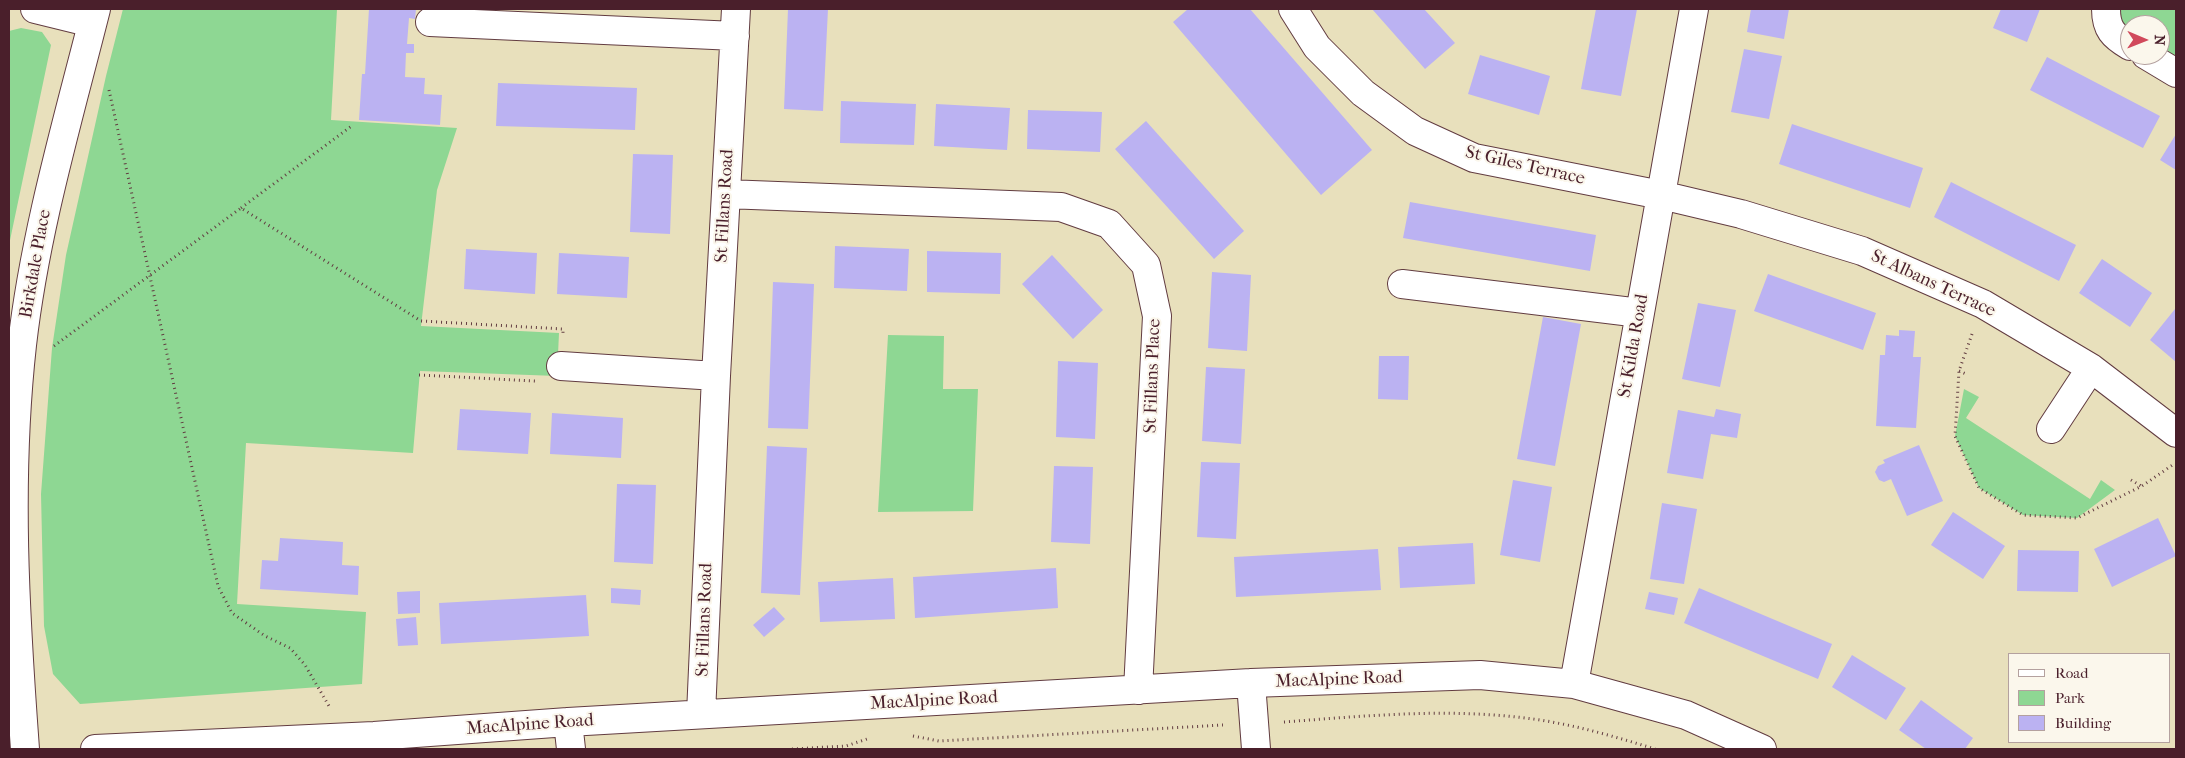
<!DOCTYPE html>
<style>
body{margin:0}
#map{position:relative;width:2185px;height:758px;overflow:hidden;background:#e8e0bc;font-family:"IM FELL French Canon",serif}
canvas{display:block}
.frame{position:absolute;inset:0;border:10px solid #4a1f2b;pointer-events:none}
.legend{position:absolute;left:2008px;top:653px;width:162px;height:90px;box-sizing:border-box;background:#fbf7ec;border:1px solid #b4a19f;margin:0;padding:6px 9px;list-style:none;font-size:15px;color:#4a1f2b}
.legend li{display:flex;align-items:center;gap:10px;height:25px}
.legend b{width:25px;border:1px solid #b4a19f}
.north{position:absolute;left:2120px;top:15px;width:50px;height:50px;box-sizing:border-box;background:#fbf7ec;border:1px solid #b4a19f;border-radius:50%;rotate:91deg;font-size:14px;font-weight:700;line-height:20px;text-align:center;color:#4a1f2b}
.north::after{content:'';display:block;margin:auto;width:18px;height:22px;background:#d1495b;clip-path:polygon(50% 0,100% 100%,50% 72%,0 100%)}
</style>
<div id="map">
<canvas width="2185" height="758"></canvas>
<div class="frame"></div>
<ul class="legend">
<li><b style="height:6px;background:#fff"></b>Road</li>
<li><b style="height:14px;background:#8ed793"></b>Park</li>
<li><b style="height:14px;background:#bbb2f2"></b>Building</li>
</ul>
<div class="north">N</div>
</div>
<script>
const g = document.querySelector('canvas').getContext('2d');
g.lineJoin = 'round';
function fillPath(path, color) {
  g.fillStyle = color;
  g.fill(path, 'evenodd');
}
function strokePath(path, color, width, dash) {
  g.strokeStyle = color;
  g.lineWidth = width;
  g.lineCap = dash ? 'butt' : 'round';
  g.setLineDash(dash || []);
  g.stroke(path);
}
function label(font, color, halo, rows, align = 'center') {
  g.font = font + ' "IM FELL French Canon",serif';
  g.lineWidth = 4;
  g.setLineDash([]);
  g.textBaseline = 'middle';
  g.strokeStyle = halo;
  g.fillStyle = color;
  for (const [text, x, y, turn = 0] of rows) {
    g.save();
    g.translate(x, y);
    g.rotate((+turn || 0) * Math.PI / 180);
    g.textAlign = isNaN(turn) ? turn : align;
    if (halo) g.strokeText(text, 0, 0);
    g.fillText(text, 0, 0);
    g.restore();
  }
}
const green = new Path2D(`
 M123 9H337L331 120 457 128 437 190 421 326 559 333 557 376 420 371 413 453 246 443 237 604 366 612 362 684 80 704 53 674 44 626 41 494 52 348 66 255 106 76Z
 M2120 9H2176V60L2160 51V25H2130V33L2121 19Z
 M21 28 42 32 51 45 9 245V31Z
 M888 335 944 336 943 389H978L973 511 878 512Z
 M1964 389 1979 397 1966 418 2090 499 2101 480 2115 490 2077 518 2023 515 1979 488 1955 436Z`);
const building = new Path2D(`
 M369 9H416L415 19 409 18 407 44H414V53H406L405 77 425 78 424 94 442 95 440 125 359 120 362 74H365Z
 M788 9H828L823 111 784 109Z
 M1188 9H1250L1372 150 1321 195 1173 22Z
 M1372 9H1424L1455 43 1425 69Z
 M1596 9H1637L1621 96 1581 89Z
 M1751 9H1789L1784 39 1747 32Z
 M2001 9H2040L2027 42 1993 28Z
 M1744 49 1782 56 1769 119 1731 112Z
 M1480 55 1550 76 1539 115 1468 94Z
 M2047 57 2160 116 2143 148 2030 90Z
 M498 83 637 88 635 130 496 126Z
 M841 101 916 104 914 145 840 143Z
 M936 104 1010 108 1007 150 934 146Z
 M1028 110 1102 112 1100 152 1027 149Z
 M1146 121 1244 231 1214 259 1115 149Z
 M1792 124 1923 168 1910 208 1779 164Z
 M2176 134V170L2160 160Z
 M633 154 673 155 670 234 630 232Z
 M1951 182 2076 245 2059 281 1934 217Z
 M1410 202 1596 235 1590 271 1403 238Z
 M835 246 909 249 907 291 834 288Z
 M466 249 537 253 535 294 464 289Z
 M927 251 1001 253 1000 294 927 292Z
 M559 253 629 257 627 298 557 294Z
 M1052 255 1103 310 1073 339 1022 284Z
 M2102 259 2152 293 2130 327 2079 293Z
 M1212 272 1251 275 1247 351 1208 348Z
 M1768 274 1876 313 1863 350 1754 311Z
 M773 282 814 284 808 429 768 428Z
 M1698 303 1736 310 1720 387 1682 379Z
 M2175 309 2176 310V362L2150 340Z
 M1543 317 1581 324 1555 466 1517 459Z
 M1899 330 1915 331 1913 357H1921L1916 428 1876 426 1880 355H1885L1886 335 1899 336Z
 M1379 356H1409L1408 400 1378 399Z
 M1058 361 1098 363 1095 439 1056 437Z
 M1206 367 1245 369 1241 444 1202 441Z
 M460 409 531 413 528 454 457 450Z
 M1716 409 1741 414 1737 438 1711 434 1703 479 1667 473 1678 410 1714 417Z
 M552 413 623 418 621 458 550 454Z
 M1919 445 1943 501 1907 516 1891 479 1884 482 1879 480 1875 472 1878 466 1885 463 1883 460Z
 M767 446 807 448 800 595 761 593Z
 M1201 462 1240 463 1236 539 1197 537Z
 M1054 466 1093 467 1090 544 1051 542Z
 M1513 480 1552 487 1540 562 1500 555Z
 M617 484 656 485 653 564 614 562Z
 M1662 503 1697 509 1684 584 1650 579Z
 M1953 512 2005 546 1983 579 1931 545Z
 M2158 518 2176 556 2112 587 2094 549Z
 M280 538 343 542 342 565 359 566 358 595 260 589 262 560 278 561Z
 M1473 543 1475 584 1400 588 1398 547Z
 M1378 549 1381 590 1236 597 1234 557Z
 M2018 550 2079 551 2078 592 2017 591Z
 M1056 568 1058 608 915 618 913 577Z
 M893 578 895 619 820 622 818 582Z
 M611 588 641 590 640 605 611 603Z
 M1699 588 1832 644 1818 679 1684 623Z
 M420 591V613L398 614 397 592Z
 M1649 592 1678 598 1674 615 1645 609Z
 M586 595 589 636 441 644 439 603Z
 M774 607 785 619 764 637 753 625Z
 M416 617 418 645 398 646 396 619Z
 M1852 655 1906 688 1886 720 1832 687Z
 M1921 700 1973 738 1965 749H1926L1899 730Z`);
const path = new Path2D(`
 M109 90 218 586 232 613 265 636 290 648 305 665 329 706
 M241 208 353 125
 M1972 334 1959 371 1955 436 1979 488 2023 515 2077 518 2142 486 2174 464
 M54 346 241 208 421 321 563 329V334
 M1959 371 1966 374
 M419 375 535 381
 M2131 480 2141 486
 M1284 722C1364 716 1445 708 1525 718 1569 723 1613 736 1655 749
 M913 736 939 741 1223 725
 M792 749 846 746 870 738`);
const minor = new Path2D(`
 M35 9 92 23
 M1293 9 1317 47 1363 93 1415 131 1474 158 1661 195 1741 214 1862 251 1983 304 2091 368 2176 433
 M2106 9C2106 29 2113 36 2130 46
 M430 22 735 36
 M2146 55 2176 73
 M726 194 1061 207 1109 224 1146 265 1157 316 1138 690
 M1402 284 1640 313
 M561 366 716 376
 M2051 429 2091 368
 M1251 683 1256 749
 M1574 684 1694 9
 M701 714 716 376 736 9
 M568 722 571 749
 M25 749C15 614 7 480 22 345 35 231 68 120 96 9
 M95 749 374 736 568 722 1251 683 1480 675 1574 684 1686 715 1762 749`);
const streetNames = [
 ["St Giles Terrace",1525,166,13],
 ["St Fillans Road",725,206,-87],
 ["Birkdale Place",36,264,-80],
 ["St Albans Terrace",1933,284,25],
 ["St Kilda Road",1634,346,-80],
 ["St Fillans Place",1153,376,-88],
 ["St Fillans Road",705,620,-88],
 ["MacAlpine Road",1339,680,-2],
 ["MacAlpine Road",934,701,-3],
 ["MacAlpine Road",530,725,-4]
];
fillPath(green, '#8ed793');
fillPath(building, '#bbb2f2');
strokePath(minor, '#623c41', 30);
strokePath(path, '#623c41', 3, [1, 4]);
strokePath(minor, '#fff', 28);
label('18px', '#4a1f2b', '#fbf7ec', streetNames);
</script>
